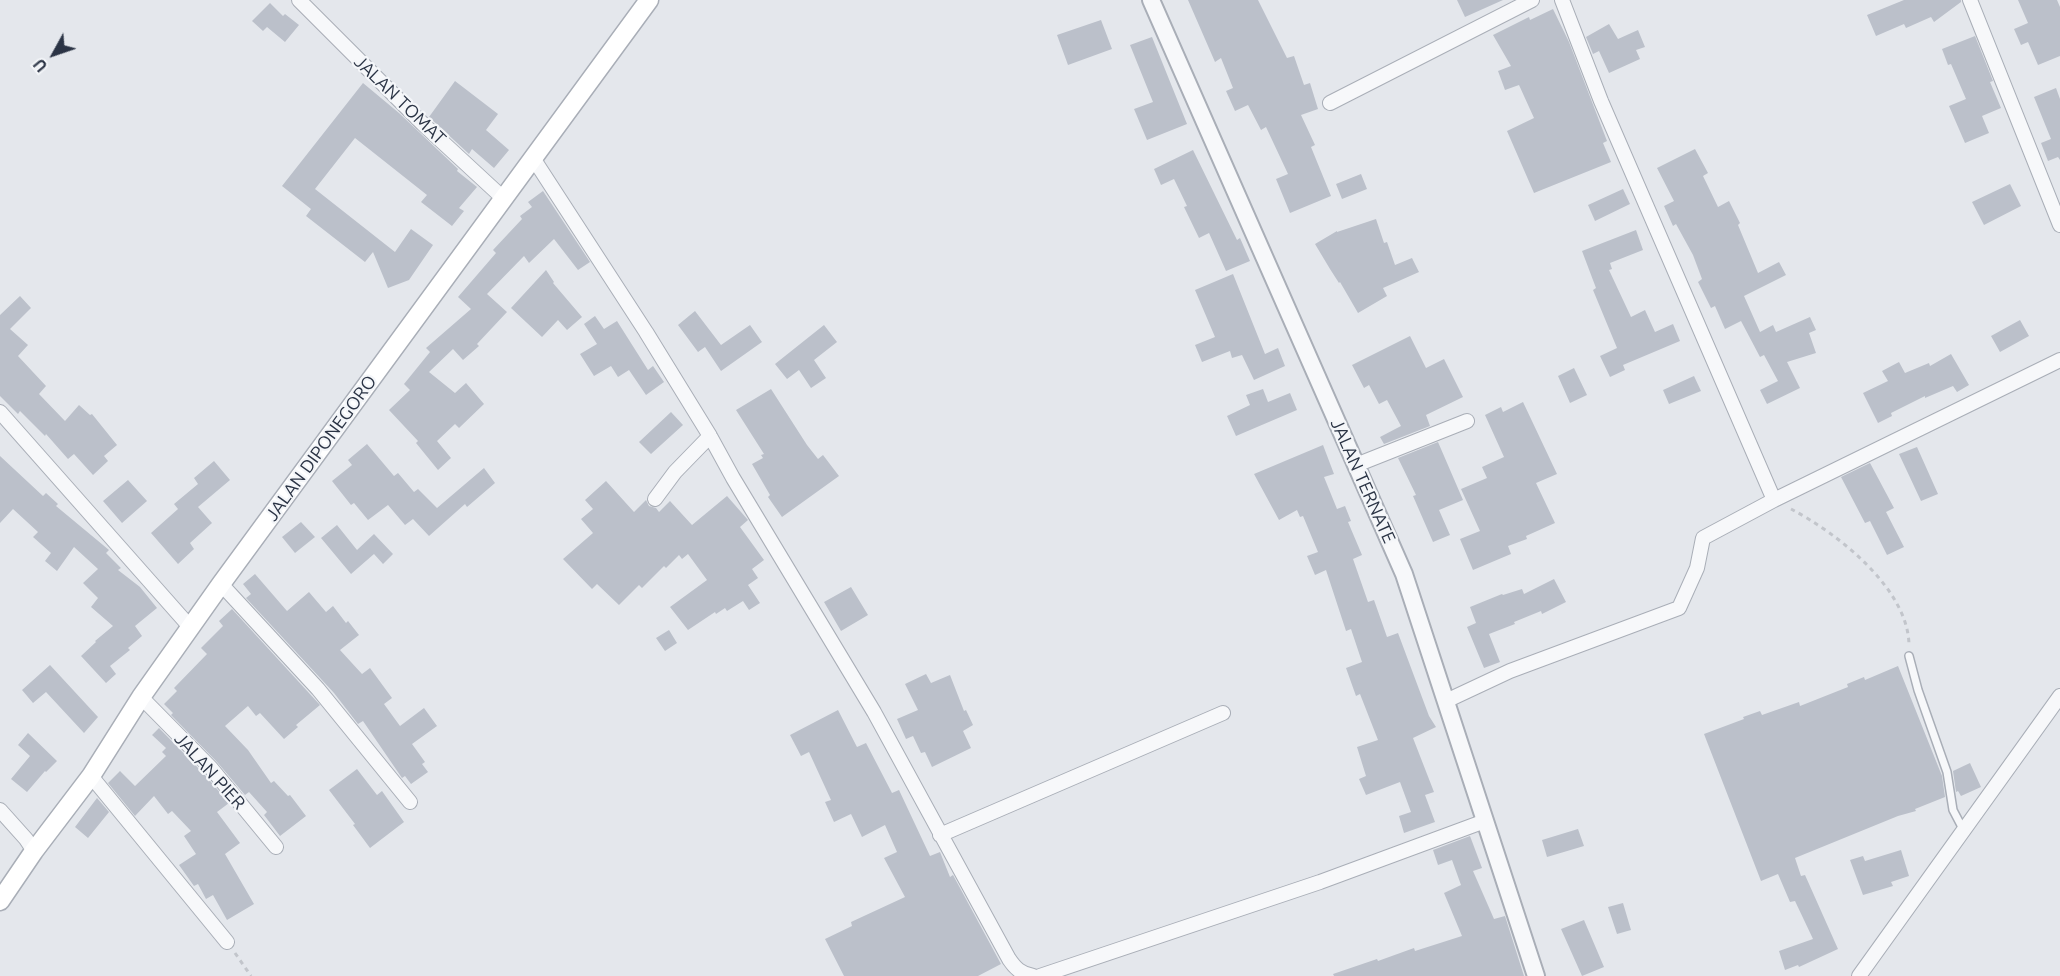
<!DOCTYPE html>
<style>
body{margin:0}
#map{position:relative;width:2060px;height:976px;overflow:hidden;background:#e4e7ec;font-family:Ubuntu,sans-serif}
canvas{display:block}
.north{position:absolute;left:24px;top:24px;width:60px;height:60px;-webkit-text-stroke:4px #f4f6f9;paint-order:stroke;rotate:230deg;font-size:16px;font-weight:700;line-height:24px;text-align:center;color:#2b3445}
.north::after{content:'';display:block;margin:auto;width:21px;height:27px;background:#2b3445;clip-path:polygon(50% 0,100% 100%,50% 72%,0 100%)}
</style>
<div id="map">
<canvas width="2060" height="976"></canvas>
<div class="north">U</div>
</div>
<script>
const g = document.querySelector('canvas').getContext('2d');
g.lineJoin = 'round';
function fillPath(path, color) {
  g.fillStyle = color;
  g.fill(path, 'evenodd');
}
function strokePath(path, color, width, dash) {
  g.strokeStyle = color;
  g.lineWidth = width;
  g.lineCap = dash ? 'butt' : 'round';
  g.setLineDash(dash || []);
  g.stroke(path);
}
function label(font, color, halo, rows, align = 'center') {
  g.font = font + ' Ubuntu,sans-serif';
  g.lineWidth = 4.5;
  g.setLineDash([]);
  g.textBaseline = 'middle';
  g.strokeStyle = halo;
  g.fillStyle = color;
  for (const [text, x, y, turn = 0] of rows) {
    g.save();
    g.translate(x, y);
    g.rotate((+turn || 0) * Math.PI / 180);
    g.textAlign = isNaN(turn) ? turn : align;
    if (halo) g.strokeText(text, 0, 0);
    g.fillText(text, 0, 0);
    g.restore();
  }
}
const building = new Path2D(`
 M1188 0H1258L1287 58 1294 56 1304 85 1310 83 1318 109 1301 115 1315 145 1311 147 1331 196 1290 213 1276 179 1288 174 1266 127 1261 130 1248 105 1235 111 1226 91 1233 88 1221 58 1215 62Z
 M1457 0H1503L1465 17Z
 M1904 0H1961V2L1934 22 1931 17 1906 28 1904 24 1876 36 1867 15Z
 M2018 0H2057L2060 7V56L2038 65 2028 42 2021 45 2014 29 2028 23Z
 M270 3 283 16 285 14 299 25 285 42 267 27 263 31 252 21Z
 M1553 9 1569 42 1607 141 1603 143 1611 162 1534 193 1507 131 1534 118 1519 85 1505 90 1498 71 1511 66 1493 35 1529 17 1530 20Z
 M1101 20 1112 49 1068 65 1057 35Z
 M1609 24 1618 39 1638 30 1645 47 1636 50 1640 59 1609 73 1599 51 1593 54 1586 37Z
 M1975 36 1993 81 1990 82 2001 108 1982 116 1989 133 1965 143 1949 106 1966 99 1951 64 1948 65 1942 49Z
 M1152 37 1187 124 1147 140 1134 109 1153 102 1130 45Z
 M455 81 498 114 486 130 509 150 494 168 472 149 469 154 429 117Z
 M363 83 399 113 458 169 457 171 477 187 459 208 464 211 452 226 421 202 427 195 355 138 315 189 395 252 411 229 433 245 409 280 388 288 373 252 365 262 306 216 311 209 282 186Z
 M2056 88 2060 99V160L2058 157 2048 161 2041 143 2051 139 2034 97Z
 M1695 149 1708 173 1703 176 1718 207 1729 201 1740 223 1738 225 1758 273 1779 262 1786 275 1744 296 1760 332 1773 325 1776 332 1810 317 1816 330 1809 333 1816 353 1787 362 1800 388 1767 404 1760 390 1778 381 1764 355 1760 357 1741 321 1725 329 1715 306 1711 308 1698 282 1702 279 1693 255 1676 224 1673 226 1664 206 1674 201 1657 168Z
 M1193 150 1237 240 1240 238 1250 261 1226 271 1209 233 1199 238 1184 207 1187 206 1174 179 1161 185 1154 169Z
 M1361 174 1367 189 1342 199 1336 184Z
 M2010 184 2021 206 1984 225 1972 202Z
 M1623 189 1630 204 1595 221 1588 205Z
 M543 191 590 262 578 270 554 239 529 263 524 256 487 294 507 312 477 344 479 346 463 360 453 349 429 372 455 393 466 383 484 404 459 428 455 424 437 441 451 458 438 470 416 443 418 441 389 410 410 390 404 384 430 352 426 348 471 309 458 297 496 253 493 250 522 219 520 216 532 207 528 202Z
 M1376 219 1384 243 1387 242 1395 265 1412 258 1419 272 1383 288 1387 296 1358 313 1340 282 1339 283 1330 269 1315 244 1337 231V232Z
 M1636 230 1643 250 1610 263 1612 269 1609 270 1631 317 1645 310 1655 332 1673 324 1680 341 1623 365 1625 370 1610 377 1600 356 1617 348 1593 290 1596 288 1582 251Z
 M546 270 554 282 553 283 582 317 567 330 558 320 542 337 511 308Z
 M1233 274 1265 354 1278 348 1285 366 1254 380 1242 355 1232 358 1230 351 1202 362 1195 345 1215 337 1195 290Z
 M20 296 31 308 10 329 28 345 18 356 46 386 39 394 65 421 79 405 90 415 92 414 117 445 104 456 108 461 93 475 74 454 68 459 46 434 45 436 20 411 18 414 0 396V315Z
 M695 311 721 345 750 325 762 342 721 371 705 347 698 352 678 325Z
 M595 316 604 329 617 321 648 370 653 366 664 382 646 395 629 370 618 377 611 366 594 376 580 354 597 344 584 324Z
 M2020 320 2029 336 2000 352 1991 336Z
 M824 325 837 342 814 360 826 378 811 388 799 370 787 379 775 364Z
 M1410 336 1426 368 1444 359 1463 397 1426 415 1430 426 1384 444 1380 437 1401 426 1387 400 1379 404 1369 385 1364 388 1352 365Z
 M1951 354 1969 385 1957 392 1953 386 1925 398V396L1891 413 1892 416 1878 423 1863 393 1888 381 1882 371 1899 362 1905 373 1929 363 1930 366Z
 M1574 368 1587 395 1570 403 1558 376Z
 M1694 376 1701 391 1669 404 1663 390Z
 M771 389 807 445 818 459 823 455 839 476 782 517 768 497 770 495 752 464 763 458 761 455 764 454 736 410Z
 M1263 389 1268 402 1290 393 1297 410 1236 436 1227 416 1250 405 1246 395Z
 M1523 402 1557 474 1536 483 1555 523 1526 536 1527 539 1508 546 1511 554 1473 570 1460 539 1480 531 1461 489 1487 478 1482 467 1504 457 1485 415 1501 407 1503 412Z
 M671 412 683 425 651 454 639 442Z
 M1438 442 1463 500 1439 510 1450 535 1433 542 1413 496 1416 495 1398 458Z
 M367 444 394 476 398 473 414 492 418 489 437 508 484 468 495 483 467 507 465 504 429 536 413 519 405 525 388 505 368 520 354 503 351 505 332 481 352 465 348 460Z
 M1323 445 1334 474 1324 477 1337 509 1345 506 1351 521 1348 522 1362 555 1353 559 1368 602 1374 600 1387 637 1398 633 1429 716 1436 727 1413 738 1434 792 1425 795 1435 822 1404 833 1399 816 1411 812 1400 782 1366 795 1359 779 1366 776 1357 747 1378 740 1360 694 1356 696 1346 668 1362 662 1351 629 1346 631 1326 570 1315 575 1307 556 1318 552 1303 516 1300 517 1297 510 1279 520 1254 474Z
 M1917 447 1938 494 1921 501 1899 454Z
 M0 456 43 496 46 493 58 504 56 506 109 550 106 553 121 568 118 570 140 587 157 608 135 626 142 636 128 648 130 650 110 666 116 674 106 683 81 656 96 642 95 641 113 626 91 607 98 598 83 583 98 569 74 547 57 571 45 561 51 553 33 537 38 532 13 509 0 523Z
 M214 461 230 480 198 507 212 523 190 543 194 549 178 564 151 533 178 509 174 504 198 484 194 478Z
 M1870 463 1894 508 1886 512 1904 547 1887 555 1870 521 1865 523 1841 477Z
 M128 480 147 501 122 523 103 501Z
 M606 481 634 512 646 500 649 506 656 508 659 512 670 501 692 525 727 496 748 520 740 527 764 560 752 569 758 578 748 585 760 603 749 610 743 601 727 611 725 608 716 614 715 612 688 630 670 607 707 580 688 554 682 559 679 555 666 568 664 566 642 588 639 585 619 605 597 584 592 589 563 559 593 533 581 519 593 509 585 500Z
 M301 522 315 537 295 553 282 537Z
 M337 525 357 550 374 534 393 554 383 564 374 554 351 574 321 538Z
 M255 574 287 611 309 592 326 612 333 606 346 623 348 621 359 635 340 650 362 674 370 668 392 698 384 704 400 726 424 708 437 726 412 744 425 762 422 764 428 772 411 784 405 776 402 778 363 721 358 724 334 693 246 598 251 594 243 584Z
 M1554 579 1566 602 1542 614 1541 611 1514 622 1515 624 1489 634 1500 662 1484 668 1467 627 1476 623 1470 607 1502 594 1503 595 1522 589 1524 594Z
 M851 587 868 615 841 631 824 602Z
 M232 609 320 705 296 725 298 727 284 739 260 713 256 716 248 706 225 726 248 750 271 783 274 781 288 796 290 795 306 816 280 836 264 815 267 812 249 792 245 795 217 762 171 715 173 713 164 704 177 691 174 688 207 654 201 648 223 626 219 621Z
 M669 630 677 643 665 651 656 638Z
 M50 665 98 717 84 733 46 692 33 703 22 690Z
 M1898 666 1942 776 1945 797 1915 809 1916 811 1898 816 1795 858 1801 876 1805 875 1838 949 1799 967 1798 965 1785 970 1779 951 1813 939 1795 901 1790 902 1778 874 1761 881 1704 734 1744 719 1743 717 1760 711 1762 715 1799 702 1800 706 1848 687 1847 684 1864 677 1865 680Z
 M926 674 931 683 950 675 964 711 966 710 973 725 963 731 971 748 932 767 925 752 921 753 913 736 906 739 897 719 918 710 905 684Z
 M838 710 857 747 866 743 892 793 899 790 930 856 940 852 950 877 953 875 1001 964 978 976H844L825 939 852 926 851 922 905 897 884 858 897 852 885 825 862 837 851 814 834 822 825 802 831 800 809 752 801 756 790 735Z
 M159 728 204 774 229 803 217 812 240 843 225 854 254 904 227 920 213 895 206 899 198 884 194 886 179 865 196 854 184 836 191 831 172 811 168 814 154 796 135 816 108 783 120 771 135 786 166 756 162 752 166 748 152 735Z
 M28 733 57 761 46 772 45 771 27 792 11 779 30 756 18 745Z
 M1970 763 1981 787 1961 796 1958 791 1956 792 1953 771Z
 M357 769 377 795 382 791 404 822 370 848 353 825 355 824 329 790Z
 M97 798 109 812 88 838 75 827Z
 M1578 829 1584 846 1547 857 1542 840Z
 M1470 836 1482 868 1473 871 1494 919 1505 916 1524 976H1334L1333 974 1377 959 1378 961 1414 948 1415 951 1462 936 1444 893 1461 885 1452 860 1438 865 1433 850Z
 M1901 850 1909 876 1891 882 1893 886 1863 895 1850 860 1863 856 1865 861Z
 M1623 903 1631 930 1617 934 1608 907Z
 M1584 920 1604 967 1582 976 1561 929Z`);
const path = new Path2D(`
 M1791 509C1837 533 1909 589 1909 646
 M235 953 251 976`);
const service = new Path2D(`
 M1909 656 1918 690 1947 772 1953 810 1964 831`);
const minor = new Path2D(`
 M299 0 423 124 503 198
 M1970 0 2060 225
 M1330 103 1532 0
 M533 158 646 332 710 436 733 478 874 712 1009 959C1015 968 1021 974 1033 976
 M0 412 191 628
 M1356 465 1467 421
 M655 499 675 472 710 436
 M1774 500 2060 360
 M221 584 318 689 410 802
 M141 697 211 768 276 847
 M1446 701 1510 671 1679 608 1697 568 1703 538 1774 500 1601 101 1562 0
 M91 776 227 942
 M0 810 26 839 34 851
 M940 835 1223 713
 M1040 976 1320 882 1485 821
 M1859 976 2060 696`);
const tertiary = new Path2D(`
 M1151 0 1404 574 1536 976`);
const secondary = new Path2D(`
 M0 901 34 851 91 776 141 697 221 584 649 0`);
const streetNames = [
 ["JALAN TOMAT",400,100,44],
 ["JALAN DIPONEGORO",321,448,-54],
 ["JALAN TERNATE",1363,481,66],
 ["JALAN PIER",210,771,48]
];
fillPath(building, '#bbc0ca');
strokePath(service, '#a9aeb7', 10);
strokePath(minor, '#a9aeb7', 16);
strokePath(tertiary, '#a9aeb7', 20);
strokePath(secondary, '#a9aeb7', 21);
strokePath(path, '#c2c5cb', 3, [4.5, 4.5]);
strokePath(service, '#f7f8fa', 7);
strokePath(minor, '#f7f8fa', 14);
strokePath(tertiary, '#f7f8fa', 16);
strokePath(secondary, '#fff', 18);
label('18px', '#2b3445', '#f4f6f9', streetNames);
</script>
